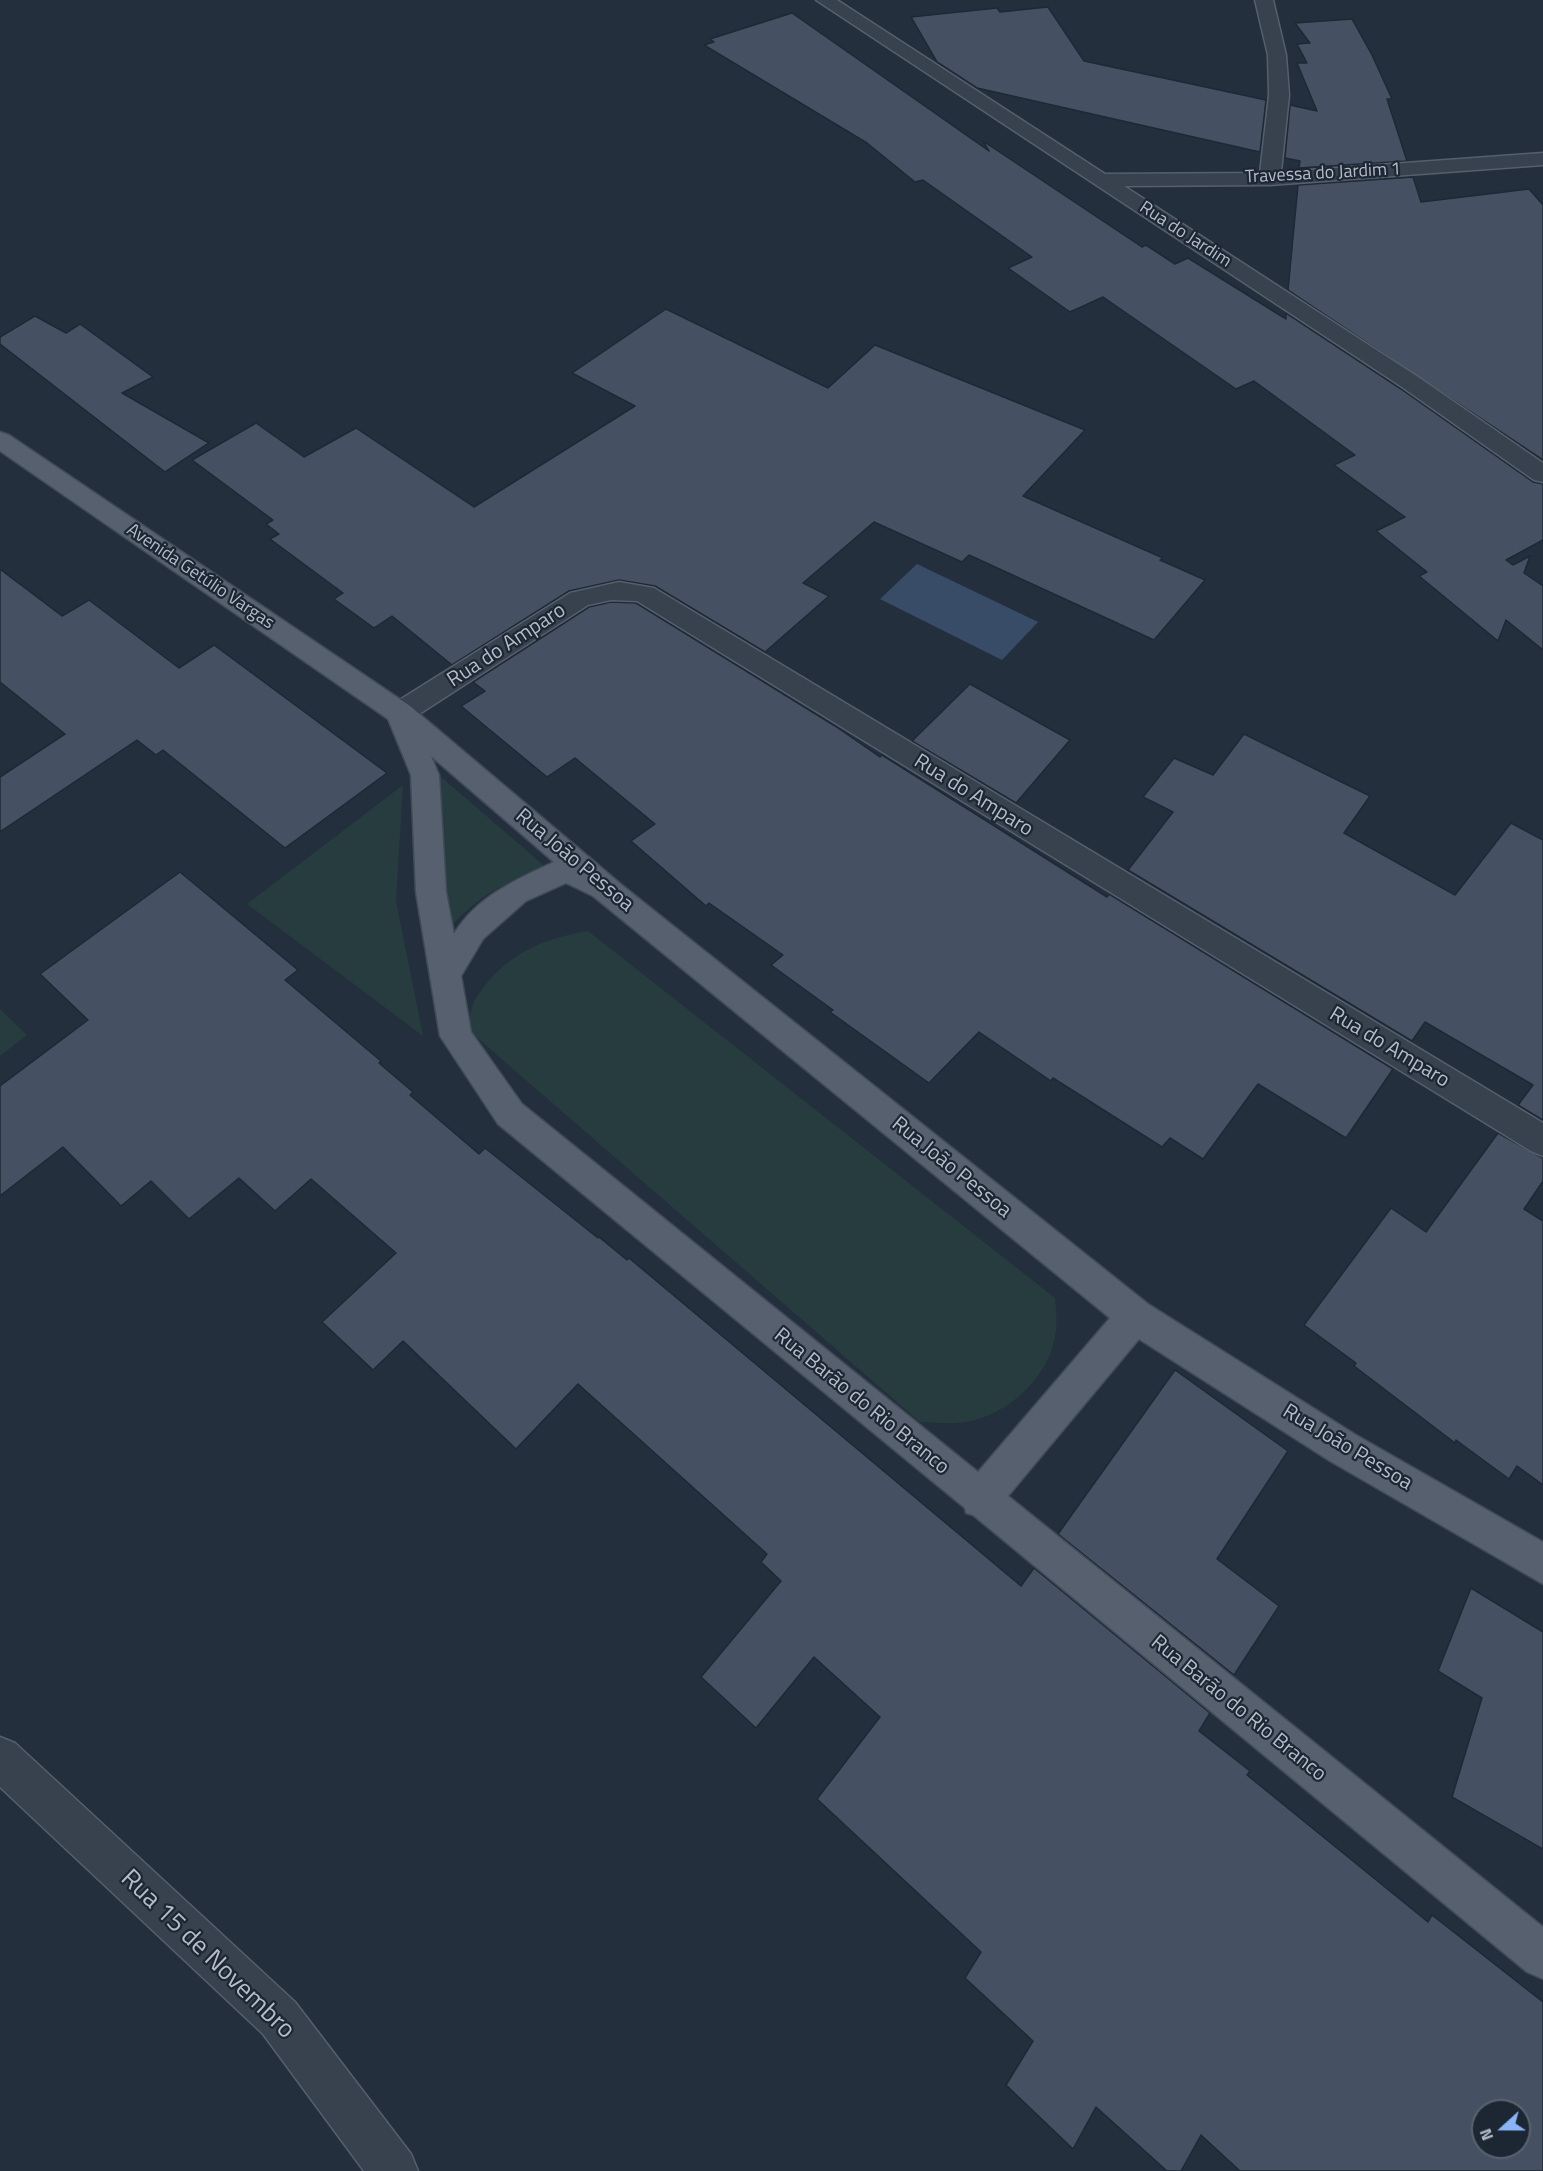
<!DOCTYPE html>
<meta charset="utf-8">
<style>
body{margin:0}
#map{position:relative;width:1543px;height:2171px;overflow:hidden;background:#242f3e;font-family:"Titillium Web",sans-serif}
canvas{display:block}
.north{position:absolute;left:1471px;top:2099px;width:60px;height:60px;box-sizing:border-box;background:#1d2633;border:2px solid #59626f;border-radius:50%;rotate:249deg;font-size:16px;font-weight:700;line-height:24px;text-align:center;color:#b4bcc9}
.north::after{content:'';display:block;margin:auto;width:21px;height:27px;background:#8ab4f8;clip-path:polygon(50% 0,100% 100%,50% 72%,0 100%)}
</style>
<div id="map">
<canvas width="1543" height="2171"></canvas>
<div class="north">N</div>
</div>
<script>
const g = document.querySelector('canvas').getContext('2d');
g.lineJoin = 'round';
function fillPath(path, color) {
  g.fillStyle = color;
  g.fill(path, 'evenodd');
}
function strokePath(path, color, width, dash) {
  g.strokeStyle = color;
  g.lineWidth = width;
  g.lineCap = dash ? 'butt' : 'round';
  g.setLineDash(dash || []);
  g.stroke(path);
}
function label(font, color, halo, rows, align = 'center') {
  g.font = font + ' "Titillium Web",sans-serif';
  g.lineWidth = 4.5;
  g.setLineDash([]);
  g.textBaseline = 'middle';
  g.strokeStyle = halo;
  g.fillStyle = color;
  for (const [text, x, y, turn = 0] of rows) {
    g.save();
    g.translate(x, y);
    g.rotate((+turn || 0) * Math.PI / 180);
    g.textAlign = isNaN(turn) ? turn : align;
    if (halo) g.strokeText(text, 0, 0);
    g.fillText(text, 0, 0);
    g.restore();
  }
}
const green = new Path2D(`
 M440 776 549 870C499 884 483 893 447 930Z
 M403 785 396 901 423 1036 247 904Z
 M588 931 1055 1298C1056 1308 1057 1320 1056 1330 1051 1378 1004 1420 957 1423 945 1424 932 1422 920 1422L467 1029C470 1020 471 1006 476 998 504 955 540 939 588 931Z
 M0 1009 27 1035 0 1056Z`);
const water = new Path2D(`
 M917 564 1038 622 1002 660 880 599Z`);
const building = new Path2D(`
 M1048 7 1084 61 1266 100 1260 152 977 88 937 62 911 17 997 8 1000 12Z
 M792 13 989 151 983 141 1142 247 1146 245 1175 264 1188 258 1286 319V313L1401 389 1533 482 1543 484V540L1506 560 1513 565 1530 556 1524 573 1543 586V650L1506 620 1498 641 1419 576 1427 572 1376 531 1405 517 1334 465 1355 455 1254 381 1236 389 1103 297 1070 312 1008 268 1032 257 923 180 915 182 867 143 704 45 714 42 710 39Z
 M1352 19 1372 55 1392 99H1387L1407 161 1299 168 1300 161 1285 158 1290 105 1317 111 1297 63H1307L1297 44 1310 43 1295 23Z
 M1413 177 1421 202 1529 189 1543 205V460L1288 290 1298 185Z
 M666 309 828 388 875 345 1085 430 1023 496 1163 558 1160 560 1205 580 1154 640 969 555 962 562 874 522 803 583 829 596 765 652 655 586 619 580 569 591 452 665 392 616 374 628 334 599 343 593 270 539 279 534 266 524 273 520 192 460 256 423 304 457 356 428 474 507 635 406 572 373Z
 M35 316 66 333 80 324 153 377 122 393 209 443 165 472 0 344V337Z
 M0 569 62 616 89 600 179 668 214 645 387 773 285 848 163 750 156 755 137 740 0 832V777L65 734 0 682Z
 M611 602 636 603 835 726 880 757 882 755 1107 897 1109 894 1393 1069 1346 1138 1258 1084 1203 1159 1170 1138 1162 1147 1053 1078 1051 1081 979 1032 929 1083 830 1012 833 1010 771 965 783 955 709 903 706 906 631 841 655 824 575 758 547 777 461 706 485 691 473 682 589 607Z
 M970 684 1070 740 1016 803 912 741Z
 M1244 734 1370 796 1344 833 1455 895 1511 823 1543 840V1120L1518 1105 1533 1085 1425 1022 1412 1041 1128 870 1173 812 1143 797 1174 758 1213 775Z
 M180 872 298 970 285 980 381 1061 379 1063 413 1092 410 1095 479 1154 485 1148 598 1238 599 1237 627 1260 629 1258 1021 1586 1034 1568 1210 1713 1199 1731 1250 1771 1247 1775 1428 1922 1432 1915 1543 2002V2171H1240L1201 2135 1181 2171H1167L1096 2107 1073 2149 1006 2085 1033 2041 965 1978 981 1952 817 1799 880 1717 814 1657 756 1728 701 1677 781 1581 761 1562 767 1554 578 1384 516 1449 403 1341 373 1370 322 1322 396 1253 311 1179 275 1211 239 1178 189 1219 151 1181 121 1206 63 1147 0 1196V1086L88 1020 40 974ZM1483 2111H1519V2147H1483Z
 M1498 1133 1543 1158V1181L1524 1209 1543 1221V1485L1517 1466 1509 1479 1456 1440 1455 1443 1354 1366 1356 1363 1304 1325 1391 1208 1426 1232Z
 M1175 1370 1288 1451 1217 1559 1279 1606 1234 1675 1058 1534Z
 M1471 1588 1543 1632V1849L1452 1797 1482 1698 1438 1671Z`);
const minor = new Path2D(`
 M816 0H837L1105 174 1260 173 1269 95 1268 55 1255 0H1273L1286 55 1289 95 1281 172 1543 153V165L1270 185 1124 186 1418 377 1543 463V482L1534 480 1402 387Z
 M619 582 654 588 1543 1123V1156L1531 1151 637 601 611 600 588 605 410 720 400 723 390 720 386 713 390 706 570 593Z
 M0 1737 15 1743 295 2002 411 2154 418 2171H364L263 2034 0 1787Z`);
const major = new Path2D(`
 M0 432 9 435 410 706 623 886 1148 1304 1356 1435 1543 1542V1584L1330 1461 1139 1339 1008 1496 1543 1927V1979L1527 1972 973 1515 966 1513 965 1508 498 1124 440 1036 416 892 411 775 388 719 0 451ZM431 756 554 862C517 879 476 897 454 934L446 892 439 775ZM566 883 593 896 1110 1318 978 1472 522 1104 471 1032 461 976 483 939 526 901Z`);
const farStreetnames = [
 ["Travessa do Jardim 1",1323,174,-3],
 ["Rua do Jardim",1185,235,33],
 ["Avenida Getúlio Vargas",200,577,34]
];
const streetNames = [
 ["Rua do Amparo",507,646,-33],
 ["Rua do Amparo",973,796,32],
 ["Rua João Pessoa",574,861,40],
 ["Rua do Amparo",1389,1048,31],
 ["Rua João Pessoa",951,1168,39],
 ["Rua Barão do Rio Branco",861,1402,39],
 ["Rua João Pessoa",1347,1448,31],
 ["Rua Barão do Rio Branco",1238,1709,39]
];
const nearStreetnames = [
 ["Rua 15 de Novembro",207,1955,44]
];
fillPath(green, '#263c3f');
fillPath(water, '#394c67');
fillPath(building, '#455162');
strokePath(building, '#1f2835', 1.5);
strokePath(minor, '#565f6c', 3);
strokePath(major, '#414a57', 3);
fillPath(minor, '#38414e');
fillPath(major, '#56606e');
label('18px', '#b4bcc9', '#1d2633', farStreetnames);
label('21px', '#b4bcc9', '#1d2633', streetNames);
label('26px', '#b4bcc9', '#1d2633', nearStreetnames);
</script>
